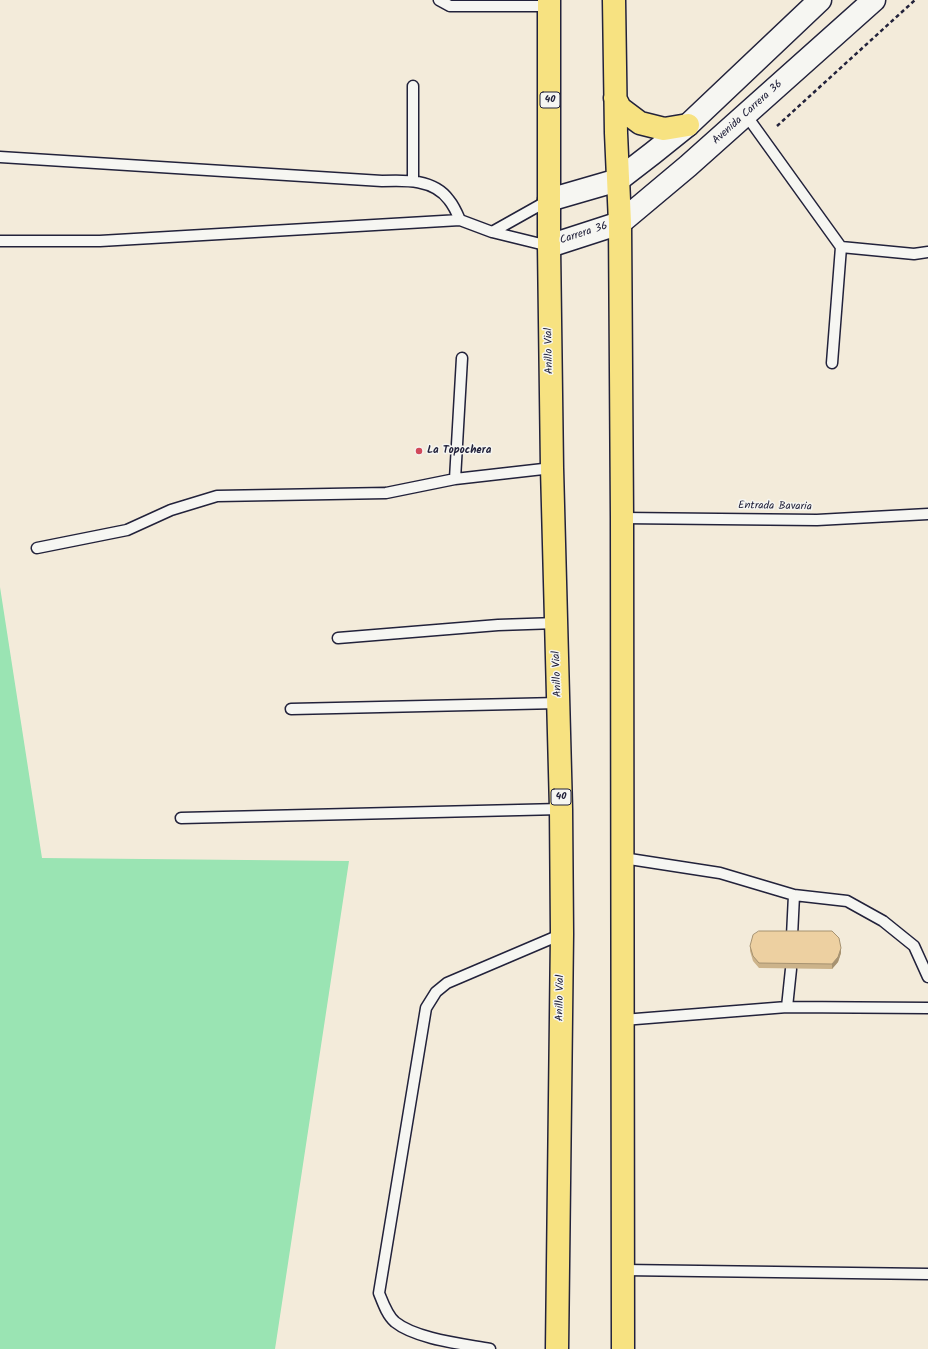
<!DOCTYPE html>
<style>
body{margin:0}
canvas{display:block;background:#f3ebda}
</style>
<canvas width="928" height="1349"></canvas>
<script>
const g = document.querySelector('canvas').getContext('2d');
g.lineJoin = 'round';
function fillPath(path, color) {
  g.fillStyle = color;
  g.fill(path, 'evenodd');
}
function strokePath(path, color, width, dash) {
  g.strokeStyle = color;
  g.lineWidth = width;
  g.lineCap = dash ? 'butt' : 'round';
  g.setLineDash(dash || []);
  g.stroke(path);
}
function label(font, color, halo, rows, align = 'center') {
  g.font = font + ' Kalam,sans-serif';
  g.lineWidth = 3;
  g.setLineDash([]);
  g.textBaseline = 'middle';
  g.strokeStyle = halo;
  g.fillStyle = color;
  for (const [text, x, y, turn = 0] of rows) {
    g.save();
    g.translate(x, y);
    g.rotate((+turn || 0) * Math.PI / 180);
    g.textAlign = isNaN(turn) ? turn : align;
    if (halo) g.strokeText(text, 0, 0);
    g.fillText(text, 0, 0);
    g.restore();
  }
}
const green = new Path2D(`
 M0 587 42 858 349 861 275 1349H0Z`);
const path = new Path2D(`
 M777 126 915 0`);
const service = new Path2D(`
 M439 0 450 6H549
 M746 115 841 247 914 254 928 252
 M0 157 382 181C405 180 434 179 449 200 454 206 457 213 460 220
 M413 181V86
 M492 232 549 200
 M0 241H100L460 220 492 232 549 246
 M832 363 841 247
 M455 479 462 358
 M622 518 817 520 928 514
 M37 548 127 530 171 510 217 496 386 493 455 479 552 468
 M338 638 498 625 557 623
 M291 709 559 703
 M181 818 561 809
 M623 858 720 873 794 895 792 936
 M794 895 847 901 883 921 914 946 928 977
 M787 1007 928 1008
 M623 1020 787 1007 791 969
 M623 1270 928 1274
 M490 1349C463 1344 416 1339 395 1322 387 1315 383 1303 379 1293L426 1008 436 992 447 983 562 934`);
const secondary = new Path2D(`
 M549 200 618 180 653 153 688 125 820 0
 M549 246 620 223 688 166 874 0`);
const trunk = new Path2D(`
 M549 0V246L552 468 561 809 562 934 557 1349
 M614 0 616 133 620 223 622 518 623 1349
 M615 98 620 108 640 123 664 129 688 125`);
const wall = new Path2D(`
 M750 946 841 953 838 962 832 969 759 968 753 961 750 951Z`);
const shadedWall = new Path2D(`
 M841 948V953L838 962 832 969V964Z`);
const building = new Path2D(`
 M759 931H832L839 938 841 948 838 957 832 964 759 963 753 956 750 946 753 935Z`);
const markers = [
 [419,451,4,"#d1495b"]
];
const shields = [
 [550,100,20],
 [561,797,20]
];
const shieldNames = [
 ["40",550,100],
 ["40",561,797]
];
const streetNames = [
 ["Avenida Carrera 36",748,113,-42],
 ["Carrera 36",584,234,-18],
 ["Anillo Vial",550,351,-91],
 ["Entrada Bavaria",775,507,1],
 ["Anillo Vial",558,674,-92],
 ["Anillo Vial",561,998,-89]
];
const poiNames = [
 ["La Topochera",427,451]
];
fillPath(green, '#9ae4b3');
strokePath(service, '#22223b', 13);
strokePath(secondary, '#22223b', 25);
strokePath(trunk, '#22223b', 25);
strokePath(path, '#22223b', 2.5, [4, 3]);
strokePath(service, '#f6f6f2', 10);
strokePath(secondary, '#f6f6f2', 22);
strokePath(trunk, '#f7e281', 22);
fillPath(wall, '#ccb38a');
fillPath(shadedWall, '#a69271');
fillPath(building, '#edd0a1');
strokePath(building, '#a69271', 1);
for (const [x, y, r, color] of markers) {
  const dot = new Path2D();
  dot.arc(x, y, r, 0, 2 * Math.PI);
  g.fillStyle = color;
  g.fill(dot);
  strokePath(dot, '#f6f6f2', 1.5);
}
for (const [x, y, w] of shields) {
  const box = new Path2D();
  box.roundRect(x - w / 2, y - 8, w, 16, 3);
  g.fillStyle = '#f6f6f2';
  g.fill(box);
  strokePath(box, '#22223b', 1);
}
label('bold 10px', '#22223b', null, shieldNames);
label('11px', '#22223b', '#f6f6f2', streetNames);
label('bold 11px', '#22223b', '#f6f6f2', poiNames, 'left');
</script>
